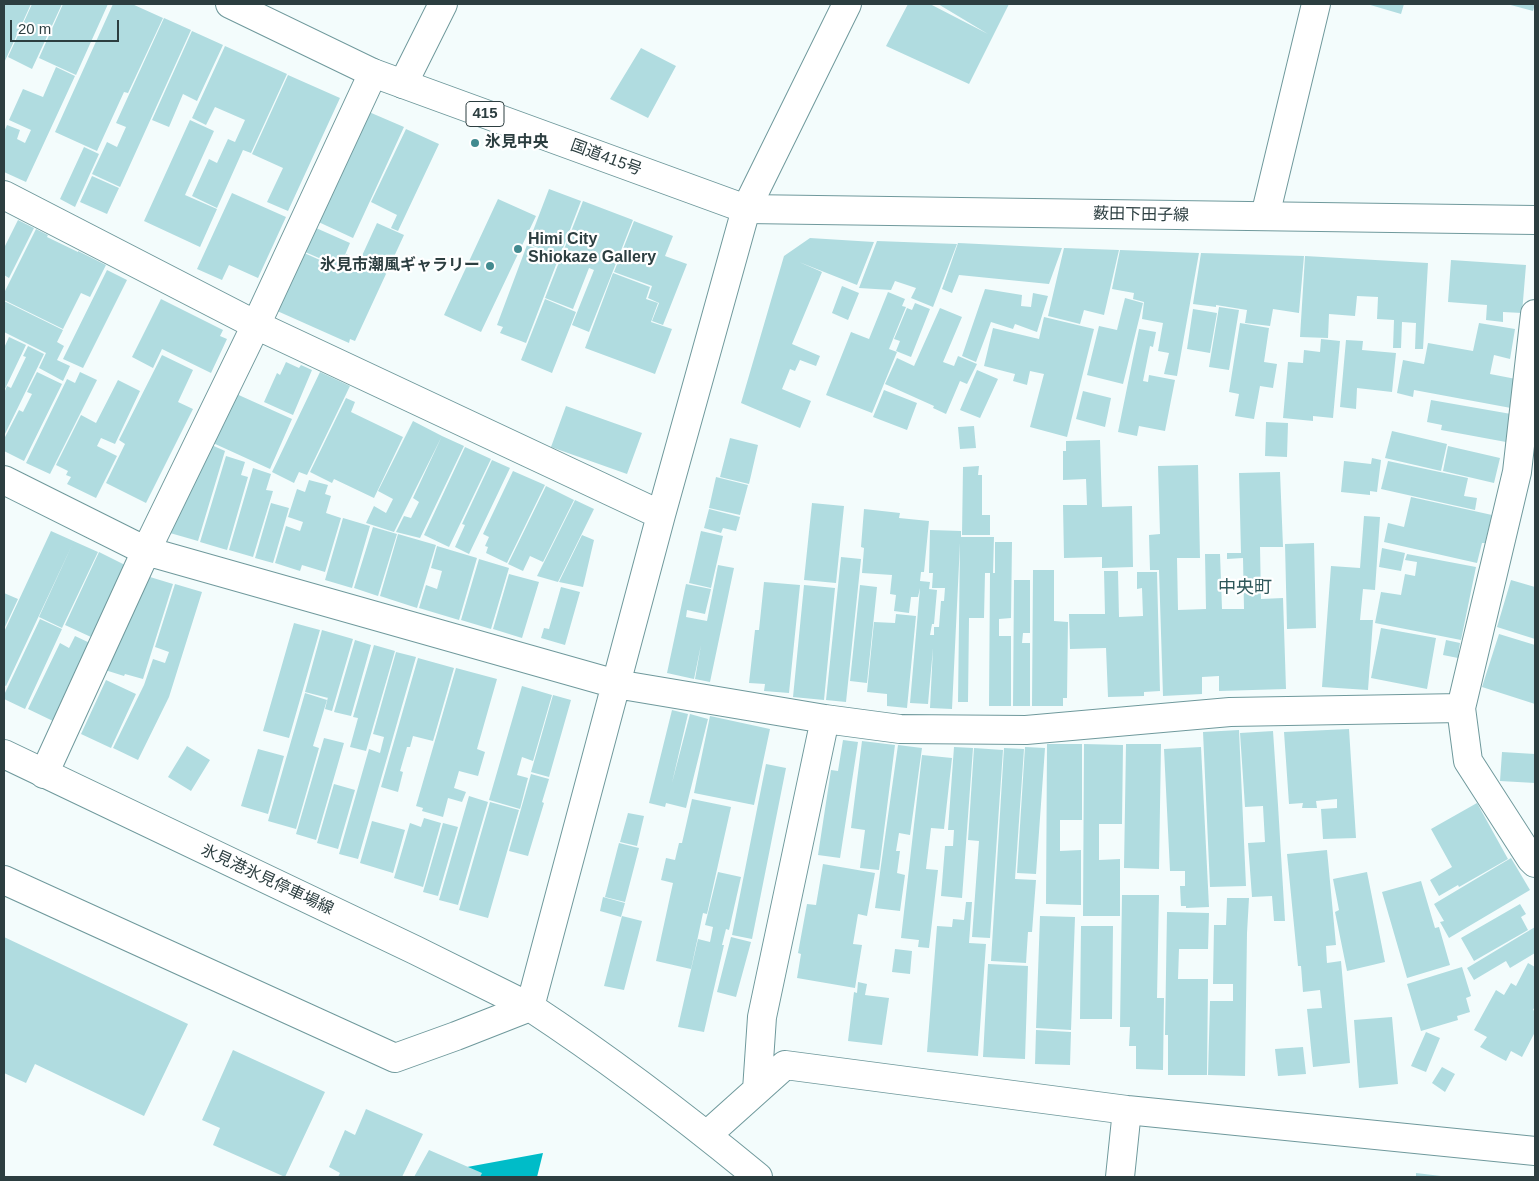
<!DOCTYPE html>
<meta charset="utf-8">
<style>
body{margin:0}
#map{position:relative;width:1539px;height:1181px;overflow:hidden;background:#f3fcfc;font-family:Helvetica,sans-serif}
canvas{display:block}
.frame{position:absolute;inset:0;border:5px solid #2c3e40;pointer-events:none}
.scale{position:absolute;left:10px;top:20px;width:109px;height:22px;box-sizing:border-box;border:2px solid #2c3e40;border-top:0;padding-left:6px;font-size:15px;line-height:18px;white-space:nowrap;color:#2c3e40;-webkit-text-stroke:4px #fff;paint-order:stroke}
</style>
<div id="map">
<canvas width="1539" height="1181"></canvas>
<div class="frame"></div>
<div class="scale">20 m</div>
</div>
<script>
const g = document.querySelector('canvas').getContext('2d');
g.lineJoin = 'round';
function fillPath(path, color) {
  g.fillStyle = color;
  g.fill(path, 'evenodd');
}
function strokePath(path, color, width, dash) {
  g.strokeStyle = color;
  g.lineWidth = width;
  g.lineCap = dash ? 'butt' : 'round';
  g.setLineDash(dash || []);
  g.stroke(path);
}
function label(font, color, halo, rows, align = 'center') {
  g.font = font + ' Helvetica,"Noto Sans JP",sans-serif';
  g.lineWidth = 4.5;
  g.setLineDash([]);
  g.textBaseline = 'middle';
  g.strokeStyle = halo;
  g.fillStyle = color;
  for (const [text, x, y, turn = 0] of rows) {
    g.save();
    g.translate(x, y);
    g.rotate((+turn || 0) * Math.PI / 180);
    g.textAlign = isNaN(turn) ? turn : align;
    if (halo) g.strokeText(text, 0, 0);
    g.fillText(text, 0, 0);
    g.restore();
  }
}
const water = new Path2D(`
 M543 1153 537 1177H413Z`);
const building = new Path2D(`
 M4 4H31L4 63Z
 M32 4H62L32 69 8 57Z
 M63 4H108L76 75 39 58Z
 M113 4H132L163 18 128 93 124 92 97 151 55 132Z
 M908 4H930L988 34 938 4H1009L969 84 886 46Z
 M1367 4H1404L1401 14Z
 M1507 4H1535L1533 11Z
 M164 18 191 30 120 187 92 174 107 142 117 147 126 127 116 123Z
 M192 31 223 45 197 101 183 94 169 127 152 120Z
 M225 46 287 74 251 153 243 150 217 208 192 196 209 159 217 163 228 139 235 142 245 120 215 107 206 125 192 118Z
 M641 48 676 66 648 118 610 99Z
 M56 67 75 76 26 182 4 172V132L7 125 20 130 17 139 25 143 31 130 9 120 23 89 43 97Z
 M288 75 340 98 288 211 267 202 283 168 252 154Z
 M362 109 404 127 353 238 312 219Z
 M190 120 214 131 185 195 217 209 200 247 144 221Z
 M406 129 439 144 398 231 391 228 397 215 371 202Z
 M84 147 99 154 75 207 60 199Z
 M92 176 119 188 107 214 80 202Z
 M549 189 581 201 560 256 528 244Z
 M232 193 286 217 258 278 229 265 222 280 197 269Z
 M498 199 536 216 481 332 444 315Z
 M583 201 633 220 589 332 572 325 594 270 589 268 573 309 545 298Z
 M18 220 34 228 9 278 4 275V248Z
 M634 221 673 236 665 256 687 264 663 325 652 321 659 303 648 298 652 286 614 272Z
 M377 223 404 235 355 341 350 339 349 343 275 310 302 252 340 269 346 254 360 260Z
 M316 228 350 243 340 267 305 252Z
 M36 229 48 235 47 237 78 252V251L106 265 90 297 81 293 63 329 4 300V293Z
 M810 238 874 242 857 285 799 262 822 272 792 344 820 356 816 366 800 360 795 371 790 369 782 389 811 401 800 428 741 403 784 256Z
 M877 241 957 244 933 307 911 298 916 288 895 281 891 290 859 288Z
 M958 243 1062 248 1049 284 959 275 952 293 942 289Z
 M527 245 559 257 526 343 500 333 503 327 497 325Z
 M1064 248 1119 250 1104 315 1084 310 1080 324 1048 316Z
 M1120 250 1199 253 1177 376 1164 374 1169 353 1158 351 1163 323 1142 319 1144 302 1133 299 1134 293 1112 289Z
 M1201 253 1304 256 1299 313 1273 309 1270 326 1245 323 1247 310 1216 305V307L1193 304Z
 M1305 256 1428 263 1423 349H1415L1416 323 1402 322 1401 348H1393L1394 320 1377 319 1378 297 1357 296 1355 316 1329 314 1328 338 1300 337Z
 M1451 260 1526 265 1522 313 1503 312V322L1486 320 1487 305 1448 302Z
 M107 270 127 280 83 368 63 359Z
 M613 273 650 287 646 299 658 303 651 322 672 329 655 374 585 348Z
 M842 286 859 293 848 320 832 313Z
 M985 289 1022 295 1021 306 1031 307 1033 293 1048 296 1037 332 1015 324 1013 329 991 322 976 362 962 356Z
 M888 292 905 299 902 306 906 307 889 349 897 352 872 413 826 395 851 332 869 339Z
 M1125 298 1143 303 1123 384 1087 375 1099 326 1117 330Z
 M161 299 223 330 220 336 227 339 211 373 162 349 153 368 132 357Z
 M545 299 576 312 552 373 521 360Z
 M4 301 63 330 57 342 64 346 57 360 70 366 63 381 39 368 46 353 4 332Z
 M915 303 930 309 911 357 896 351 900 341 894 339 907 308 912 310Z
 M1219 307 1239 310 1229 370 1209 367Z
 M940 308 962 317 943 362 954 366 958 356 977 364 967 384 960 381 946 414 933 408 934 406 885 384 897 358 914 366Z
 M1193 309 1217 313 1210 353 1187 349Z
 M1044 317 1094 329 1067 437 1030 427 1044 374 1030 371 1027 385 1013 381 1015 374 984 366 993 328 1039 339Z
 M1240 323 1269 328 1264 362 1277 364 1273 388 1260 386 1254 419 1235 416 1239 394 1229 392Z
 M1479 323 1515 329 1510 359 1494 355 1490 374 1516 379 1511 408 1414 390 1413 397 1397 393 1403 360 1424 364 1428 343 1473 351Z
 M1139 329 1156 332 1153 347 1150 346 1143 381 1148 382 1149 375 1175 380 1165 431 1139 426 1137 436 1118 432Z
 M9 337 26 345 4 391V348Z
 M1321 339 1340 341 1333 418 1313 416V421L1283 418 1288 362 1303 363 1304 350 1320 352Z
 M1346 340 1363 341 1362 350 1396 353 1392 392 1357 388 1356 409 1340 407Z
 M28 346 44 354 4 436V393L7 386 11 388 26 357 23 356Z
 M162 355 193 370 178 402 193 409 146 503 106 483 125 444 119 440Z
 M286 362 299 368 301 365 312 370 293 415 264 402 277 373 280 375Z
 M977 370 998 379 980 418 960 410Z
 M37 372 62 384 24 461 4 451V439L19 410 23 412 32 394 27 392Z
 M80 372 97 380 50 474 26 463 67 379 75 383Z
 M320 372 350 386 307 475 299 472 294 483 272 472Z
 M118 380 140 391 115 444 101 438 97 446 117 456 96 498 67 484 71 477 66 475 68 471 56 465 81 415 96 423Z
 M884 390 917 403 907 430 873 417Z
 M1083 391 1111 398 1105 427 1076 419Z
 M232 392 292 419 270 469 213 443Z
 M346 398 355 402 351 412 403 437 374 498 334 479 332 483 310 472Z
 M1431 400 1511 414 1506 442 1441 430 1442 425 1427 422Z
 M566 406 642 433 627 474 551 447Z
 M413 421 442 436 394 532 366 523 374 506 386 513 393 499 378 491Z
 M1266 422 1288 423 1287 457 1265 456Z
 M974 426 976 448 960 449 958 427Z
 M1392 431 1447 444 1441 471 1385 458Z
 M442 436 464 446 420 538 396 532 404 516 411 518 419 502 413 498Z
 M730 438 758 445 749 484 720 477Z
 M1100 440 1102 507 1132 506 1133 567 1102 568V557L1064 558 1063 505H1087L1086 479 1063 480V451H1066V441Z
 M207 443 225 451 198 541 170 533Z
 M1448 446 1500 458 1494 483 1443 471Z
 M465 447 491 459 449 547 424 535Z
 M226 456 245 462 241 475 248 477 227 550 200 542Z
 M1372 458 1381 460 1377 492 1370 491V495L1341 492 1344 461 1371 464Z
 M492 460 510 468 469 554 455 547 465 525 462 524Z
 M1388 461 1468 478 1464 496 1477 498 1475 510 1381 489Z
 M1198 465 1200 558H1177L1178 610 1206 609 1205 554H1220L1222 609H1244L1243 558 1227 559V553H1241L1239 473 1280 472 1283 547H1260L1261 599 1283 598 1286 689 1219 691V676L1202 677V694L1163 696 1159 570H1150L1149 535 1160 534 1158 466Z
 M979 466 978 475H982V515H990V535H962L963 467Z
 M253 468 271 474 266 490 273 491 253 557 229 550Z
 M513 471 545 485 507 563 486 553 488 547 485 546 489 537 483 534Z
 M716 477 748 485 740 515 709 508Z
 M309 480 328 485 325 494 331 496 326 513 341 518 325 572 302 565 300 571 275 563 286 526 300 531 303 522 288 517 297 489 305 492Z
 M546 486 574 500 543 562 530 556 523 571 508 564Z
 M1411 497 1492 515 1485 543H1482L1477 563 1384 542 1388 523 1404 527Z
 M575 500 594 509 558 582 537 576Z
 M271 503 289 508 273 563 255 558Z
 M812 503 844 506 836 583 804 580Z
 M709 509 740 517 736 531 723 528 721 533 704 528Z
 M864 509 900 513 899 518 929 521 924 572H921L920 581 930 582 929 589 937 590 934 624H932L930 635H934V627H939L941 601H944L945 588H932L933 573H929L930 530 961 531V537H994L993 573H995V542H1012L1011 618 999 619V636H1011V706H989L990 573H985L984 618H969L968 702H958L960 543 952 709 930 708 933 648 928 704 910 703 920 588 918 597H911L909 613 894 611 896 595 890 594 892 575 862 573 864 548 861 547Z
 M1364 516 1380 517 1375 590 1363 589 1360 620H1373L1368 690 1322 687 1331 566 1360 568Z
 M343 518 370 526 352 588 325 580Z
 M373 527 397 534 378 596 354 588Z
 M51 531 98 552 62 628 39 617 73 543 6 686 4 685V632Z
 M701 531 723 536 711 588 689 583Z
 M398 534 436 545 417 608 380 596Z
 M582 535 594 540 583 587 559 582Z
 M1314 543 1316 628 1287 629 1285 544Z
 M437 546 477 558 459 620 419 608 426 585 437 589 442 571 431 568Z
 M1382 548 1405 553 1401 571 1379 567Z
 M99 552 125 565 91 637 65 625Z
 M1407 554 1476 567 1461 640 1375 623 1381 592 1401 595 1405 574 1415 576 1417 562 1405 560Z
 M841 557 861 559 846 702 826 700Z
 M479 559 509 568 491 629 461 620Z
 M718 565 734 568 710 682 695 679 701 645 694 679 667 673 686 584 711 589 705 614 687 610 686 617 707 621Z
 M1033 570H1054V621L1068 622 1067 698H1063V706H1032Z
 M1104 571H1118L1119 617 1143 616 1142 588 1137 589V572H1157L1160 691 1144 692V696L1108 697 1106 648 1070 649 1069 614H1105Z
 M509 574 539 582 522 638 493 629Z
 M150 577 173 584 143 679 125 674 124 676 105 670Z
 M1014 580H1030V633H1023L1022 643H1030V706H1013Z
 M1511 580 1535 587V639L1497 627Z
 M764 582 800 585 789 693 764 691 765 684 749 683 755 630H759Z
 M175 584 202 592 169 697 138 760 113 748 144 685 153 659 165 663 169 652 155 647Z
 M804 585 835 588 824 700 793 697Z
 M860 585 877 587 867 683 850 681Z
 M561 587 580 592 565 645 541 638 544 628 549 629Z
 M4 593 18 599 4 629Z
 M896 614 916 616 907 708 887 706V694L867 692 874 622 895 623Z
 M40 619 62 629 25 709 4 699V695Z
 M294 623 320 630 289 738 263 731Z
 M1381 628 1436 638 1427 689 1371 678Z
 M322 630 353 639 332 711 325 709 328 697V698L305 692Z
 M1499 634 1535 645V704L1482 687Z
 M75 636 90 643 53 721 28 709 60 643 69 648Z
 M355 640 371 645 351 716 334 712Z
 M1446 640 1460 643 1458 658 1443 655Z
 M374 645 395 651 366 751 350 747 358 718 353 717Z
 M396 652 416 657 358 859 339 854 369 749 380 753 384 737 373 734Z
 M418 658 454 668 433 741 413 736 410 747H407L400 771 403 772 398 792 381 787Z
 M456 668 497 679 477 749 485 752 478 776 459 771 454 788 466 792 462 802 448 798 443 817 422 811 423 808 416 806Z
 M106 680 136 694 111 748 81 734Z
 M522 686 552 695 533 761 522 757 517 775 528 778 520 809 489 800Z
 M305 693 327 700 313 746 319 748 296 829 268 821Z
 M553 695 571 700 549 777 531 772Z
 M672 710 688 714 672 783 690 714 708 719 686 808 666 803 665 807 649 803Z
 M710 716 770 729 754 805 694 793Z
 M1349 729 1356 838 1323 839 1321 809 1337 808V799L1316 801 1317 808H1302L1303 803 1289 804 1284 732Z
 M1239 730 1246 886 1210 887 1203 732Z
 M1273 731 1278 805 1285 921H1274L1272 896 1252 897 1248 843 1265 842 1263 806 1245 807 1240 733Z
 M324 738 344 743 316 840 296 834Z
 M843 740 858 742 840 858 818 855 831 770 838 771Z
 M862 741 895 745 879 870 860 868 865 830 851 828Z
 M1047 744H1082V820H1060V851L1081 850V905L1046 904Z
 M1084 744 1123 745 1122 824H1099V860L1120 859V916H1083Z
 M1126 744H1161L1159 869 1124 868Z
 M898 745 922 748 910 835 899 833 896 851H900L897 873 905 875 900 911 875 908Z
 M187 746 210 760 191 791 168 777Z
 M954 747 973 748 962 898 941 896 945 846H953L954 830H948Z
 M1025 747 1045 748 1036 874 1017 873Z
 M1201 747 1209 907 1186 908V906H1181L1180 886H1185V871H1170L1164 749Z
 M974 748 1003 750 990 938 972 937 979 841 968 840Z
 M1004 748 1024 749 1015 879 1036 880 1032 932H1028L1026 963 991 961Z
 M258 749 284 756 268 814 241 806Z
 M1502 752 1535 754V783L1500 781Z
 M922 755 952 758 944 829 931 828 926 869 938 870 929 948 918 947 919 940 901 938Z
 M766 764 786 768 752 939 732 935Z
 M531 774 549 779 542 802 544 803 528 856 509 851Z
 M334 784 355 790 338 849 317 843Z
 M469 796 488 802 458 905 439 900Z
 M692 799 731 807 707 914 703 913 691 969 656 961 673 883 661 880 666 858 675 860 679 843H682Z
 M490 802 519 810 488 918 459 910Z
 M1477 803 1508 859 1459 887 1458 885 1439 896 1430 880 1452 867 1431 829Z
 M628 813 644 816 637 846 620 842Z
 M424 818 441 823 423 887 394 878 410 823 421 827Z
 M372 821 405 830 393 873 360 863Z
 M443 823 458 827 438 896 423 892Z
 M619 843 639 848 625 902 605 897Z
 M1327 850 1336 945 1326 946 1327 963 1341 961 1350 1063 1313 1067 1307 1009 1322 1008 1320 990 1303 992 1301 966H1298L1287 854Z
 M1511 858 1530 890 1449 938 1440 922 1444 921 1434 904Z
 M823 864 875 873 867 916 858 914 853 944 862 945 855 988 797 978 801 954 798 953 807 904 816 905Z
 M718 872 741 877 729 930 726 929 722 945H724L704 1032 678 1027 698 939 710 942 713 927 705 925Z
 M1367 872 1385 962 1347 971 1335 912 1339 910 1333 879Z
 M1421 881 1435 928 1439 927 1450 965 1407 978 1382 892Z
 M1122 895H1159L1157 998H1164L1163 1070 1136 1069V1046H1129L1130 1027H1120Z
 M603 897 625 903 621 917 600 911Z
 M1227 898H1249L1247 933 1245 1076 1208 1075 1210 1001H1233V984H1213L1214 925H1226Z
 M966 902H972L969 943 986 944 978 1056 927 1052 937 926 952 927 953 919 964 920Z
 M1520 904 1526 914 1521 917 1528 930 1474 961 1461 938Z
 M1167 912 1209 913 1208 949H1179L1178 979H1208L1207 1075H1168V1035H1165Z
 M622 916 642 921 624 990 604 986Z
 M1040 916 1075 917 1071 1030 1036 1028Z
 M1081 926H1113L1112 1019H1080Z
 M1535 927V953L1510 968 1506 961 1474 980 1467 968Z
 M4 937 188 1024 144 1116 35 1064 26 1083 4 1073Z
 M731 937 751 942 736 997 717 992Z
 M895 949 912 951 910 974 892 972Z
 M1528 963 1535 967V1006L1533 1010 1535 1011V1032L1522 1057 1511 1051 1506 1061 1480 1047 1487 1037 1474 1030 1496 990 1504 995 1511 983 1516 986Z
 M988 964 1028 966 1025 1059 983 1057Z
 M1462 967 1471 996 1466 998 1470 1012 1457 1016 1458 1020 1421 1031 1407 984Z
 M858 982 867 984 865 995 889 998 882 1045 848 1041 854 992 857 993Z
 M1392 1017 1398 1084 1359 1088 1354 1020Z
 M1036 1030 1071 1032 1070 1065 1035 1064Z
 M1426 1032 1440 1038 1426 1072 1411 1066Z
 M1303 1047 1306 1074 1278 1076 1275 1049Z
 M233 1050 325 1092 285 1177 213 1145 220 1128 202 1120Z
 M1442 1067 1455 1074 1445 1092 1432 1083Z
 M366 1109 423 1134 402 1177H338L340 1173 329 1167 345 1130 355 1135Z
 M429 1150 482 1173 480 1177H414Z
 M1416 1173 1441 1176V1177H1416Z`);
const minor = new Path2D(`
 M403 84 443 4
 M4 195 256 325 661 515
 M1265 216 1316 4
 M1535 314 1517 472 1461 708 1468 761 1531 859 1535 863
 M4 480 146 551 616 684 825 719 900 729 1026 730 1230 712 1461 708
 M44 774 146 551 256 325 373 73
 M4 880 395 1058 456 1036 530 1007
 M530 1007 661 515 746 209
 M530 1007C609 1059 685 1117 758 1177
 M757 1090 762 1017 825 719
 M707 1135 785 1065 1127 1110 1535 1151
 M1120 1177 1127 1110`);
const major = new Path2D(`
 M746 209 1535 220
 M4 754 415 950 530 1007`);
const highway = new Path2D(`
 M230 4 373 73 746 209 847 4`);
const markers = [
 [475,143,5,"#428a8f"],
 [518,249,5,"#428a8f"],
 [490,266,5,"#428a8f"]
];
const shields = [
 [485,114,38]
];
const shieldNames = [
 ["415",485,114]
];
const poiNames = [
 ["氷見中央",485,143],
 ["Himi City",528,240],
 ["Shiokaze Gallery",528,258],
 ["氷見市潮風ギャラリー",480,266,"right"]
];
const streetNames = [
 ["国道415号",606,158,20],
 ["薮田下田子線",1141,215,1],
 ["氷見港氷見停車場線",267,880,25]
];
const neighbourhoodNames = [
 ["中央町",1245,588]
];
fillPath(water, '#00bcc8');
fillPath(building, '#b0dce0');
strokePath(minor, '#6f999c', 30);
strokePath(major, '#6f999c', 30);
strokePath(highway, '#6f999c', 30);
strokePath(minor, '#fff', 28);
strokePath(major, '#fff', 28);
strokePath(highway, '#fff', 28);
for (const [x, y, r, color] of markers) {
  const dot = new Path2D();
  dot.arc(x, y, r, 0, 2 * Math.PI);
  g.fillStyle = color;
  g.fill(dot);
  strokePath(dot, '#fff', 2);
}
for (const [x, y, w] of shields) {
  const box = new Path2D();
  box.roundRect(x - w / 2, y - 12.5, w, 25, 4);
  g.fillStyle = '#fff';
  g.fill(box);
  strokePath(box, '#2c3e40', 1);
}
label('bold 15px', '#2c3e40', null, shieldNames);
label('bold 16px', '#2c3e40', '#fff', poiNames, 'left');
label('16px', '#2c3e40', '#fff', streetNames);
label('18px', '#2e575a', '#fff', neighbourhoodNames);
</script>
